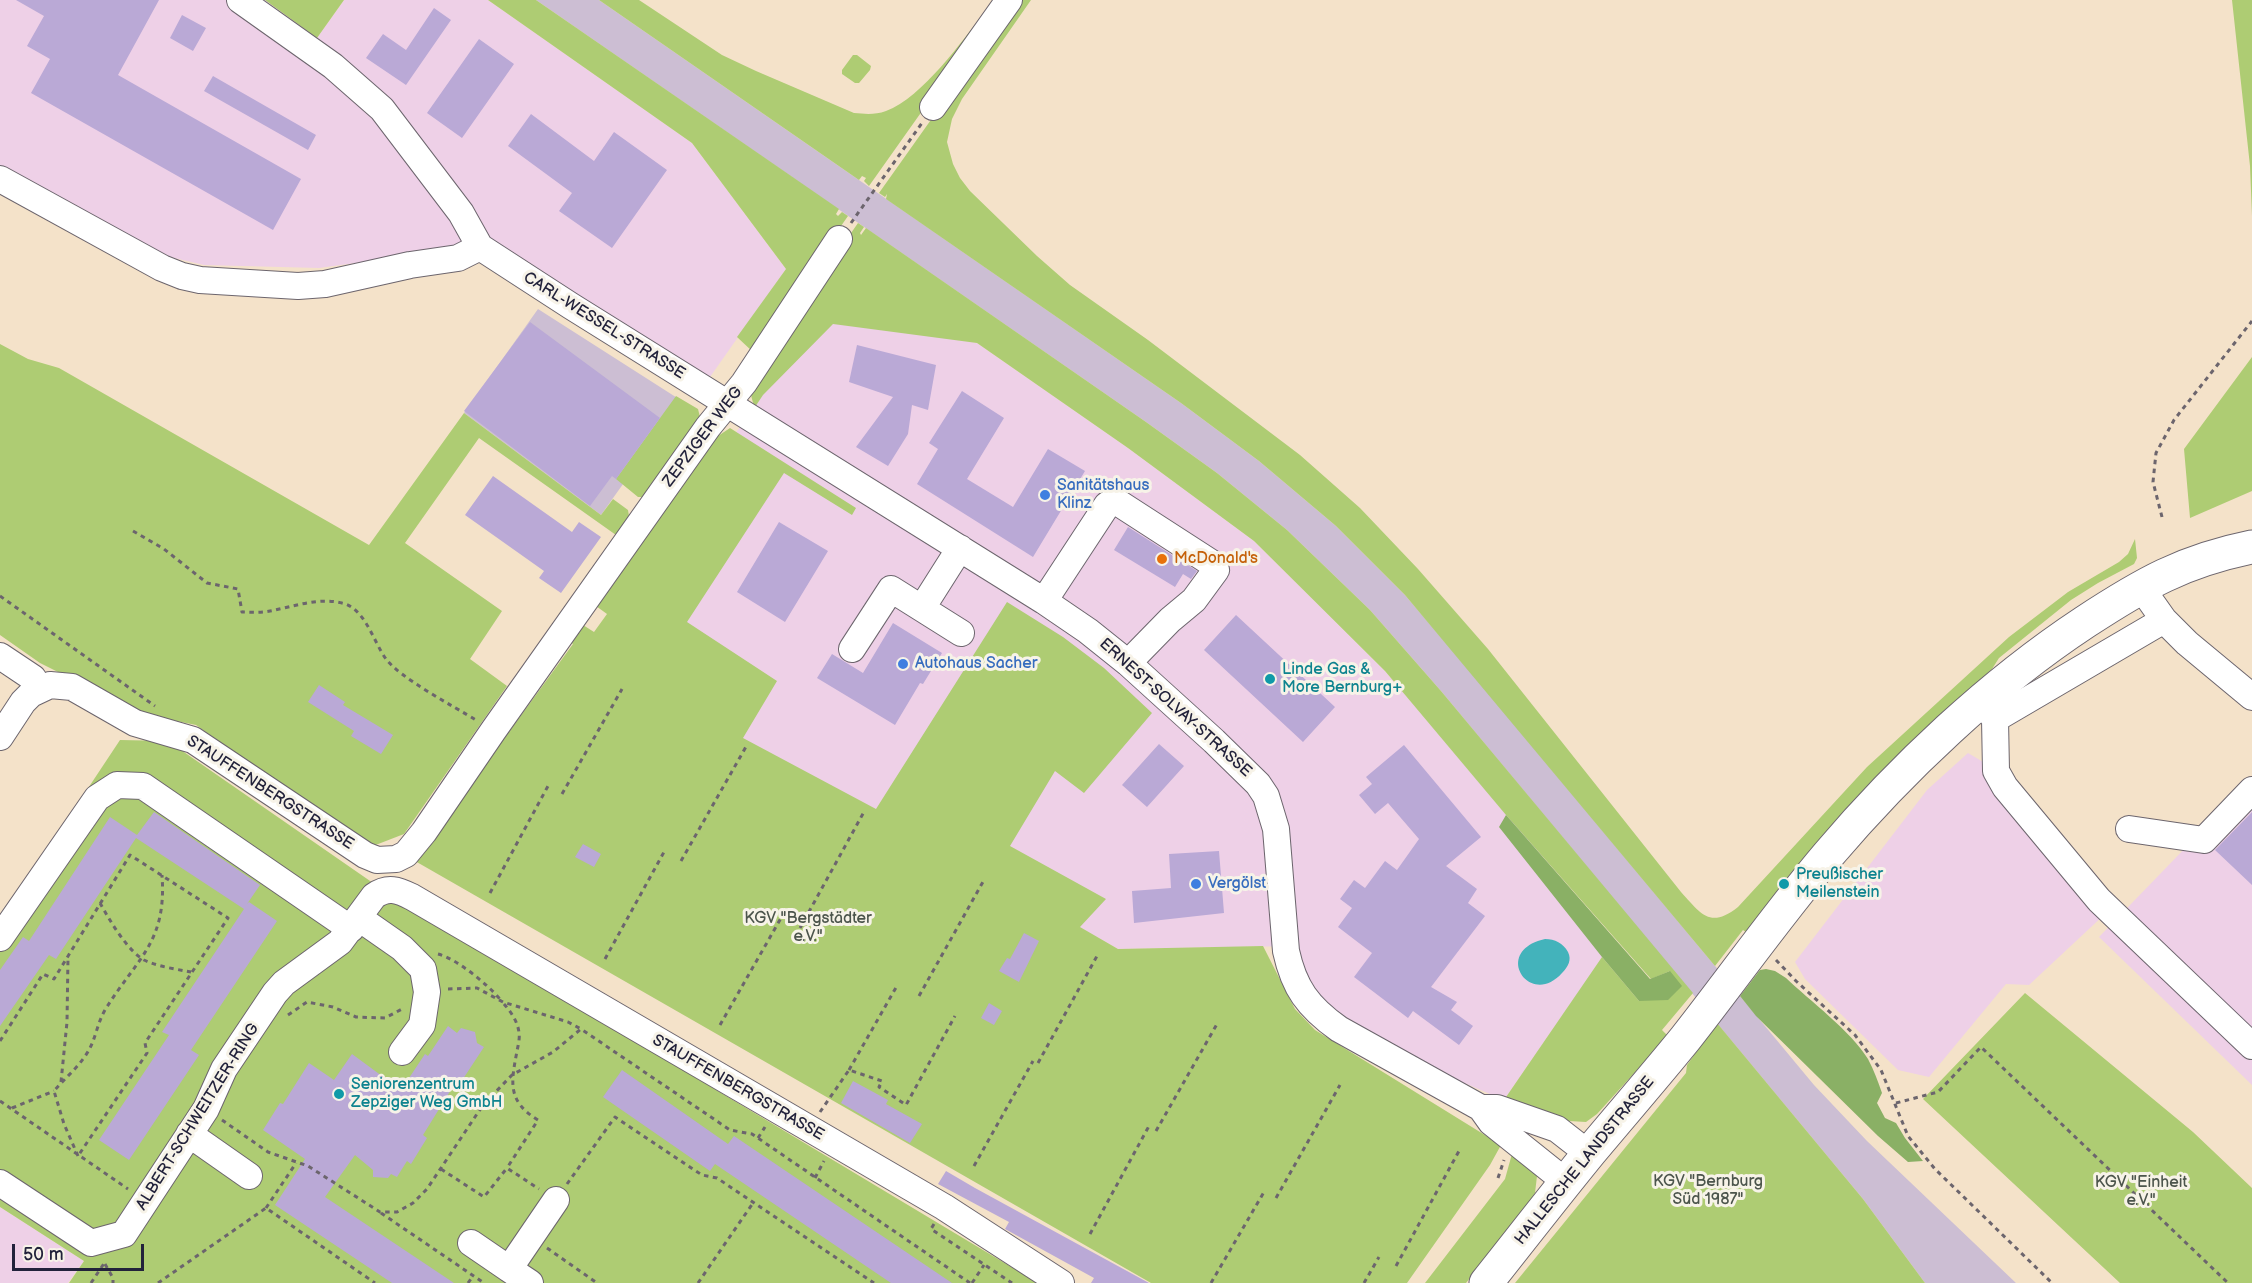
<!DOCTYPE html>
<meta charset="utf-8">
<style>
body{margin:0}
#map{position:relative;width:2252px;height:1283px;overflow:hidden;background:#f4e2c9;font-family:"Balsamiq Sans",sans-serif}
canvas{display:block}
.scale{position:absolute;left:12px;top:1244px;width:132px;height:27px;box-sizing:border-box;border:3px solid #22223b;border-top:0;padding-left:8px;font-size:18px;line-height:21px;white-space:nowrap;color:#22223b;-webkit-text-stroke:4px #f7f3e8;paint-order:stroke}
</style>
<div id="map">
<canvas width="2252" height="1283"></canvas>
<div class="scale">50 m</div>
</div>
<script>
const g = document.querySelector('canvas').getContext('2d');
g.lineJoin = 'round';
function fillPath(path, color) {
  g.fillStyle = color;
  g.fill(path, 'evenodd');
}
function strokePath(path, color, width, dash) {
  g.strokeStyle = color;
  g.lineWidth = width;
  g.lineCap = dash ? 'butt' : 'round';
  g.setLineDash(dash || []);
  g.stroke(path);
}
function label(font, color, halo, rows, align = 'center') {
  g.font = font + ' "Balsamiq Sans",sans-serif';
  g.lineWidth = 6;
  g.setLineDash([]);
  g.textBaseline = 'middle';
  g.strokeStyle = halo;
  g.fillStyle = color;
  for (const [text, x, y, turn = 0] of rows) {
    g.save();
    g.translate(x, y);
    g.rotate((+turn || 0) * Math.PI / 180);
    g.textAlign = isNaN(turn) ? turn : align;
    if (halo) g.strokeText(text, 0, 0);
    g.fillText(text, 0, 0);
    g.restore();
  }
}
const built = new Path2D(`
 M0 0H265L317 38 344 0H488L692 143 786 269 710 377 487 245 319 268 204 265 170 257 0 168Z
 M821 310 977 343 1128 448 1254 541 1385 671 1614 941 1504 1100 1441 1073 1367 1032 1320 999 1299 966 1295 946 1118 949 585 650Z
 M1968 753 1990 766 2105 914 2029 985 2006 984 1929 1077 1898 1070 1805 979 1795 962 1927 790Z
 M2252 779V1085L2099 937Z
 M0 1207 84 1261 68 1283H0Z`);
const industrial = new Path2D(`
 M536 0H599L1181 403 1259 461 1336 526 1405 595 1479 682 1814 1085 1867 1141 2016 1283H1925L1863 1199 1441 691 1370 610 1287 530 1217 473 1146 422Z
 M538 309 682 401 601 515 464 413Z`);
const green = new Path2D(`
 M265 0H344L317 38Z
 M488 0H536L839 209 836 214 838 216 842 212 848 216 753 352 737 337 786 269 692 143Z
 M599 0H639L722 55 756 71 854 113C865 114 875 115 886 111 923 97 962 41 986 10L971 42 869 186 864 181 866 178 862 176 859 180Z
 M1016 0H1031L962 99 952 119 947 142 953 164 960 178 970 191 1037 256 1070 285 1148 340 1300 455 1360 508 1418 569 1488 649 1681 892C1701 914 1710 929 1738 907L1867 767 2009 637 2068 592 2119 562 2128 554 2135 539 2137 558 2134 564 2098 583 2071 600 1999 658 1992 669 1973 687 1750 935 1743 930 1715 966 1405 595 1336 526 1259 461 1181 403 886 199 887 194 885 197 879 193Z
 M2232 0H2252V216L2250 166Z
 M853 55H857L871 66 870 70 859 83H855L842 74V70Z
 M858 223 864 227 860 233 861 235 866 228 1146 422 1217 473 1287 530 1370 610 1441 691 1693 993 1662 1030 1668 1036 1597 1114 1586 1122 1552 1120 1504 1100 1602 957 1639 1001 1670 971 1651 979 1506 815 1385 671 1254 541 1128 448 977 343 833 324 763 395 755 407C748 393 751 384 756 370Z
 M0 344 28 359 59 368 369 545 464 413 601 515 613 499 628 510 629 516 616 535 479 438 405 543 502 611 470 659 507 686 404 834 373 846 355 837 196 725 142 714 40 663 0 635Z
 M2252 357V491L2190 518 2184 449Z
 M676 396 698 409 700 417 647 493 643 497H638L616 479Z
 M730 428 856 508 852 515 784 473 687 622 777 681 743 738 876 809 1007 602 1063 637 1104 668 1152 713 1084 793 1055 771 1010 846 1106 899 1080 927 1118 949 1263 946 1295 1009 1315 1030 1501 1145 1490 1165 1407 1283H1151L415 861 573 644 570 642 583 625 594 632 607 614 596 606 715 438Z
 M120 740 168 741 386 892 1038 1283H69L84 1261 0 1207V921Z
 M2025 993 2193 1132 2252 1188V1283H2120L1923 1099Z
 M1717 1023 1863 1199 1925 1283H1515L1686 1073 1687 1065Z
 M1515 1143 1533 1161 1537 1176 1535 1193 1525 1209 1466 1283H1425L1505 1179Z`);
const forest = new Path2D(`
 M1506 815 1650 979 1670 971 1682 986 1668 1000 1639 1001 1602 957 1499 827Z
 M1766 969 1775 971 1786 978C1809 1000 1852 1032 1868 1059 1874 1070 1878 1082 1882 1093L1877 1103 1885 1118 1896 1123 1905 1138 1923 1161 1908 1162 1878 1136 1756 1016 1740 996 1760 970Z`);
const water = new Path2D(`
 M1545 939C1555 939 1563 943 1568 952 1572 960 1568 967 1562 973 1530 1009 1491 951 1545 939Z`);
const building = new Path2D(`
 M16 0H159L118 75 301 179 273 230 31 93 50 59 27 46 44 16Z
 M434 8 451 20 406 85 366 58 383 34 406 50Z
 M182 15 206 28 193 51 170 38Z
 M479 39 514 64 462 138 427 113Z
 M213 76 316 135 308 150 204 91Z
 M531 114 594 161 614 132 667 170 612 248 559 211 572 193 508 146Z
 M530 322 660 418 616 479 612 476 590 506 464 411Z
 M857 345 936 365 928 410 912 405 908 434 888 466 856 447 893 397 849 382Z
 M962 391 1004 418 967 479 1013 507 1048 449 1085 471 1033 557 917 484 938 449 929 443Z
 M493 476 572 532 579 522 601 537 561 593 539 578 544 571 465 515Z
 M779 522 828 551 785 622 737 592Z
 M1128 527 1197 571 1191 579 1183 574 1175 587 1114 550Z
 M1236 615 1335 707 1303 742 1204 650Z
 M893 623 942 653 923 684 920 683 895 725 817 678 832 654 863 673Z
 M319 685 345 702 343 705 393 735 381 754 351 736 354 731 308 702Z
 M1159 744 1184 766 1147 807 1122 785Z
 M1404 745 1481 837 1446 866 1477 889 1468 903 1485 916 1431 987 1457 1002 1451 1010 1473 1026 1459 1045 1413 1011 1408 1018 1354 977 1372 953 1338 927 1352 908 1340 899 1354 880 1365 888 1385 861 1397 870 1419 839 1388 803 1375 814 1359 795 1372 784 1366 777Z
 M154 812 260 885 247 904 249 902 277 921 191 1050 199 1055 129 1160 99 1140 169 1035 162 1032 244 909 136 838 56 959 49 955 0 1026V970L23 937 29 941 110 817 137 835Z
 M2252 812V885L2215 850Z
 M583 844 601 854 594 867 575 857Z
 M1219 851 1224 913 1134 923 1132 891 1171 888 1169 854Z
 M1024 933 1039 941 1019 982 999 971 1007 958 1010 959Z
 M989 1003 1002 1011 994 1025 981 1018Z
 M448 1026 457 1033 461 1028 475 1032 477 1043 484 1047 461 1082 457 1080 423 1135 427 1138 411 1164 407 1161 397 1177 391 1174 388 1178 373 1177V1170L355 1155 325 1197 454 1283H392L275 1205 305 1159 263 1130 280 1103 283 1104 309 1063 334 1080 352 1054 401 1090 425 1054 428 1056Z
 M622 1070 728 1144 734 1136 952 1283H891L715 1164 710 1171 603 1097Z
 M853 1081 888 1100 886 1104 922 1124 910 1143 841 1103Z
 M946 1171 975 1188 1149 1283H1091L1094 1278 1005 1229 1009 1222 938 1184Z`);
const path = new Path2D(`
 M851 223 922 123
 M2162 517 2153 482 2156 453 2174 420 2252 321
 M133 531 164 549 207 583 238 589 242 612C251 612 261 613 270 611 292 607 318 597 342 603 365 608 373 641 386 659 400 678 453 706 476 720
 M0 596 155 706
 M562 794 622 689
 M681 861 747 745
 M490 893 548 786
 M100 903C110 921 127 950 144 960 159 967 176 969 191 972
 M800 928 865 810
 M438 954C457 959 487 984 500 999
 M605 959 664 852
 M1776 960 1796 981 1855 1035 1881 1070 1908 1136 1935 1169 2052 1283
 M448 989 477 988 503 1002 568 1022 581 1029
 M919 996 984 880
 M504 1004C511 1012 518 1022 519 1033 520 1038 518 1046 517 1051 511 1083 507 1101 538 1120L507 1168
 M288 1015 307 1002 333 1007 356 1017 385 1018 404 1008
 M720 1025 781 918
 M0 1041 43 974 54 979 130 855 228 918 145 1043 147 1053 78 1156
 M1038 1063 1097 956
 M849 1070 898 984
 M61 1082 67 1022 68 957
 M0 1101 128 1189
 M1896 1103 1938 1092 1981 1047 2228 1283
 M12 1108 54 1091
 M820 1112 849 1070 882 1081 879 1087 906 1105 955 1016
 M222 1120 268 1152 308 1166 380 1212H397L413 1203 427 1189 483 1105 512 1075 553 1052 581 1029 730 1130 752 1134 970 1283
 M1156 1131 1217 1024
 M758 1138 765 1127
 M78 1156 64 1124 54 1091C66 1077 82 1064 90 1048 96 1036 98 1022 105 1010 137 958 167 943 162 875
 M974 1166 1033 1061
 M441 1169 484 1197 507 1168 539 1189
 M815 1178 824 1161
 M1498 1178 1504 1160
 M567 1184 615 1117 702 1175 717 1178 874 1283
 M1276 1198 1340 1085
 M266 1208 296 1163
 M381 1213 484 1283
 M934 1224 931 1229 1012 1283
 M1090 1234 1149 1126
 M547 1248 597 1283
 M105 1264 113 1278V1283
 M1396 1266 1459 1151
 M91 1283 105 1262
 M158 1283 266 1208 375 1283
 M468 1283 473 1276
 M698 1283 753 1203
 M972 1283 984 1265
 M1211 1283 1264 1192
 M1364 1283 1379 1257`);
const minor = new Path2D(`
 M240 0 333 66 382 109 461 213 480 247 571 306 1044 601 1088 631 1128 663 1214 741 1258 784 1266 796 1276 829 1286 951C1294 988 1308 1007 1339 1029L1481 1108 1491 1122 1566 1182
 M933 107 1009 0
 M0 179 162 268 182 276 200 280 298 286 325 284 410 265 458 258 480 247
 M2140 586 2164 620 2187 643 2252 697
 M1044 601 1107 505 1114 500 1213 564 1216 570 1194 600 1170 620 1128 663
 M922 608 960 548
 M852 649 891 589 961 633
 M0 656 33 678 40 689
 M1981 701 1995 719 1996 771 2005 787 2099 900 2252 1046
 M1995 719 2164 620
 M0 737 23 702 31 694 50 685 72 687 135 723 193 740 365 855 377 860 396 859 406 854 424 832 493 731 708 427 744 383 839 239
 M2129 829 2204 840 2252 790
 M359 918 402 948 423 969 427 992 422 1025 402 1052
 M0 938 97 798 117 785 143 786 351 929
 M1481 1108H1497L1557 1129 1589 1154
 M189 1134 249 1176
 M0 1183 91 1243 124 1234 206 1109 224 1069 275 993 284 983 340 942 374 896C388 886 398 890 412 897L944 1207 1061 1283
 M471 1243 509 1269
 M530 1283 509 1269 556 1200`);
const major = new Path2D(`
 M1486 1283C1521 1239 1555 1195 1591 1151 1622 1114 1654 1077 1685 1039 1733 978 1778 914 1828 855 1901 769 1991 684 2085 622 2143 584 2183 561 2252 547`);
const markers = [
 [1045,495,6,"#3f7fe0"],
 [1162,559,6,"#e8710a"],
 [903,664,6,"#3f7fe0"],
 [1270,679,6,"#0f9aa8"],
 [1196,884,6,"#3f7fe0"],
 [1784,884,6,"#0f9aa8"],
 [339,1094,6,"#0f9aa8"]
];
const streetNames = [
 ["CARL-WESSEL-STRASSE",604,326,32],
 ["ZEPZIGER WEG",703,437,-53],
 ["ERNEST-SOLVAY-STRASSE",1175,708,42],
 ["STAUFFENBERGSTRASSE",270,793,33],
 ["STAUFFENBERGSTRASSE",738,1088,30],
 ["ALBERT-SCHWEITZER-RING",198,1117,-58],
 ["HALLESCHE LANDSTRASSE",1585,1161,-51]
];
const shopNames = [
 ["Sanitätshaus",1057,486],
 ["Klinz",1057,504],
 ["Autohaus Sacher",915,664],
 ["Vergölst",1208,884]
];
const foodNames = [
 ["McDonald's",1174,559]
];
const cultureNames = [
 ["Linde Gas &",1282,670],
 ["More Bernburg+",1282,688],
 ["Preußischer",1796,875],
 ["Meilenstein",1796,893],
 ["Seniorenzentrum",351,1085],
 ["Zepziger Weg GmbH",351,1103]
];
const parkNames = [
 ["KGV \"Bergstädter",808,919],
 ["e.V.\"",808,937],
 ["KGV \"Bernburg",1708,1182],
 ["Süd 1987\"",1708,1200],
 ["KGV \"Einheit",2141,1183],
 ["e.V.\"",2141,1201]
];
fillPath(built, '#eed0e7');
fillPath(industrial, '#ccbed3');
fillPath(green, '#aecc73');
fillPath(forest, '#8ab065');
fillPath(water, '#43b3bb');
fillPath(building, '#baa9d6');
strokePath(minor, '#6c656d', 28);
strokePath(major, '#6c656d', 35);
strokePath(path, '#6c656d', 3, [4.5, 4.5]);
strokePath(minor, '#fff', 26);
strokePath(major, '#fff', 33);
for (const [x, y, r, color] of markers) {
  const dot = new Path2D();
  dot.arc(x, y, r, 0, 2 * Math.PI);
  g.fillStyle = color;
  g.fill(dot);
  strokePath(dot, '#f7f3e8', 2);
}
label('16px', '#22223b', '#f7f3e8', streetNames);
label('16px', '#366cbe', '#f7f3e8', shopNames, 'left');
label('16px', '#c56008', '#f7f3e8', foodNames, 'left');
label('16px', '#0d838f', '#f7f3e8', cultureNames, 'left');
label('16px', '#4c554c', '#f7f3e8', parkNames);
</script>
